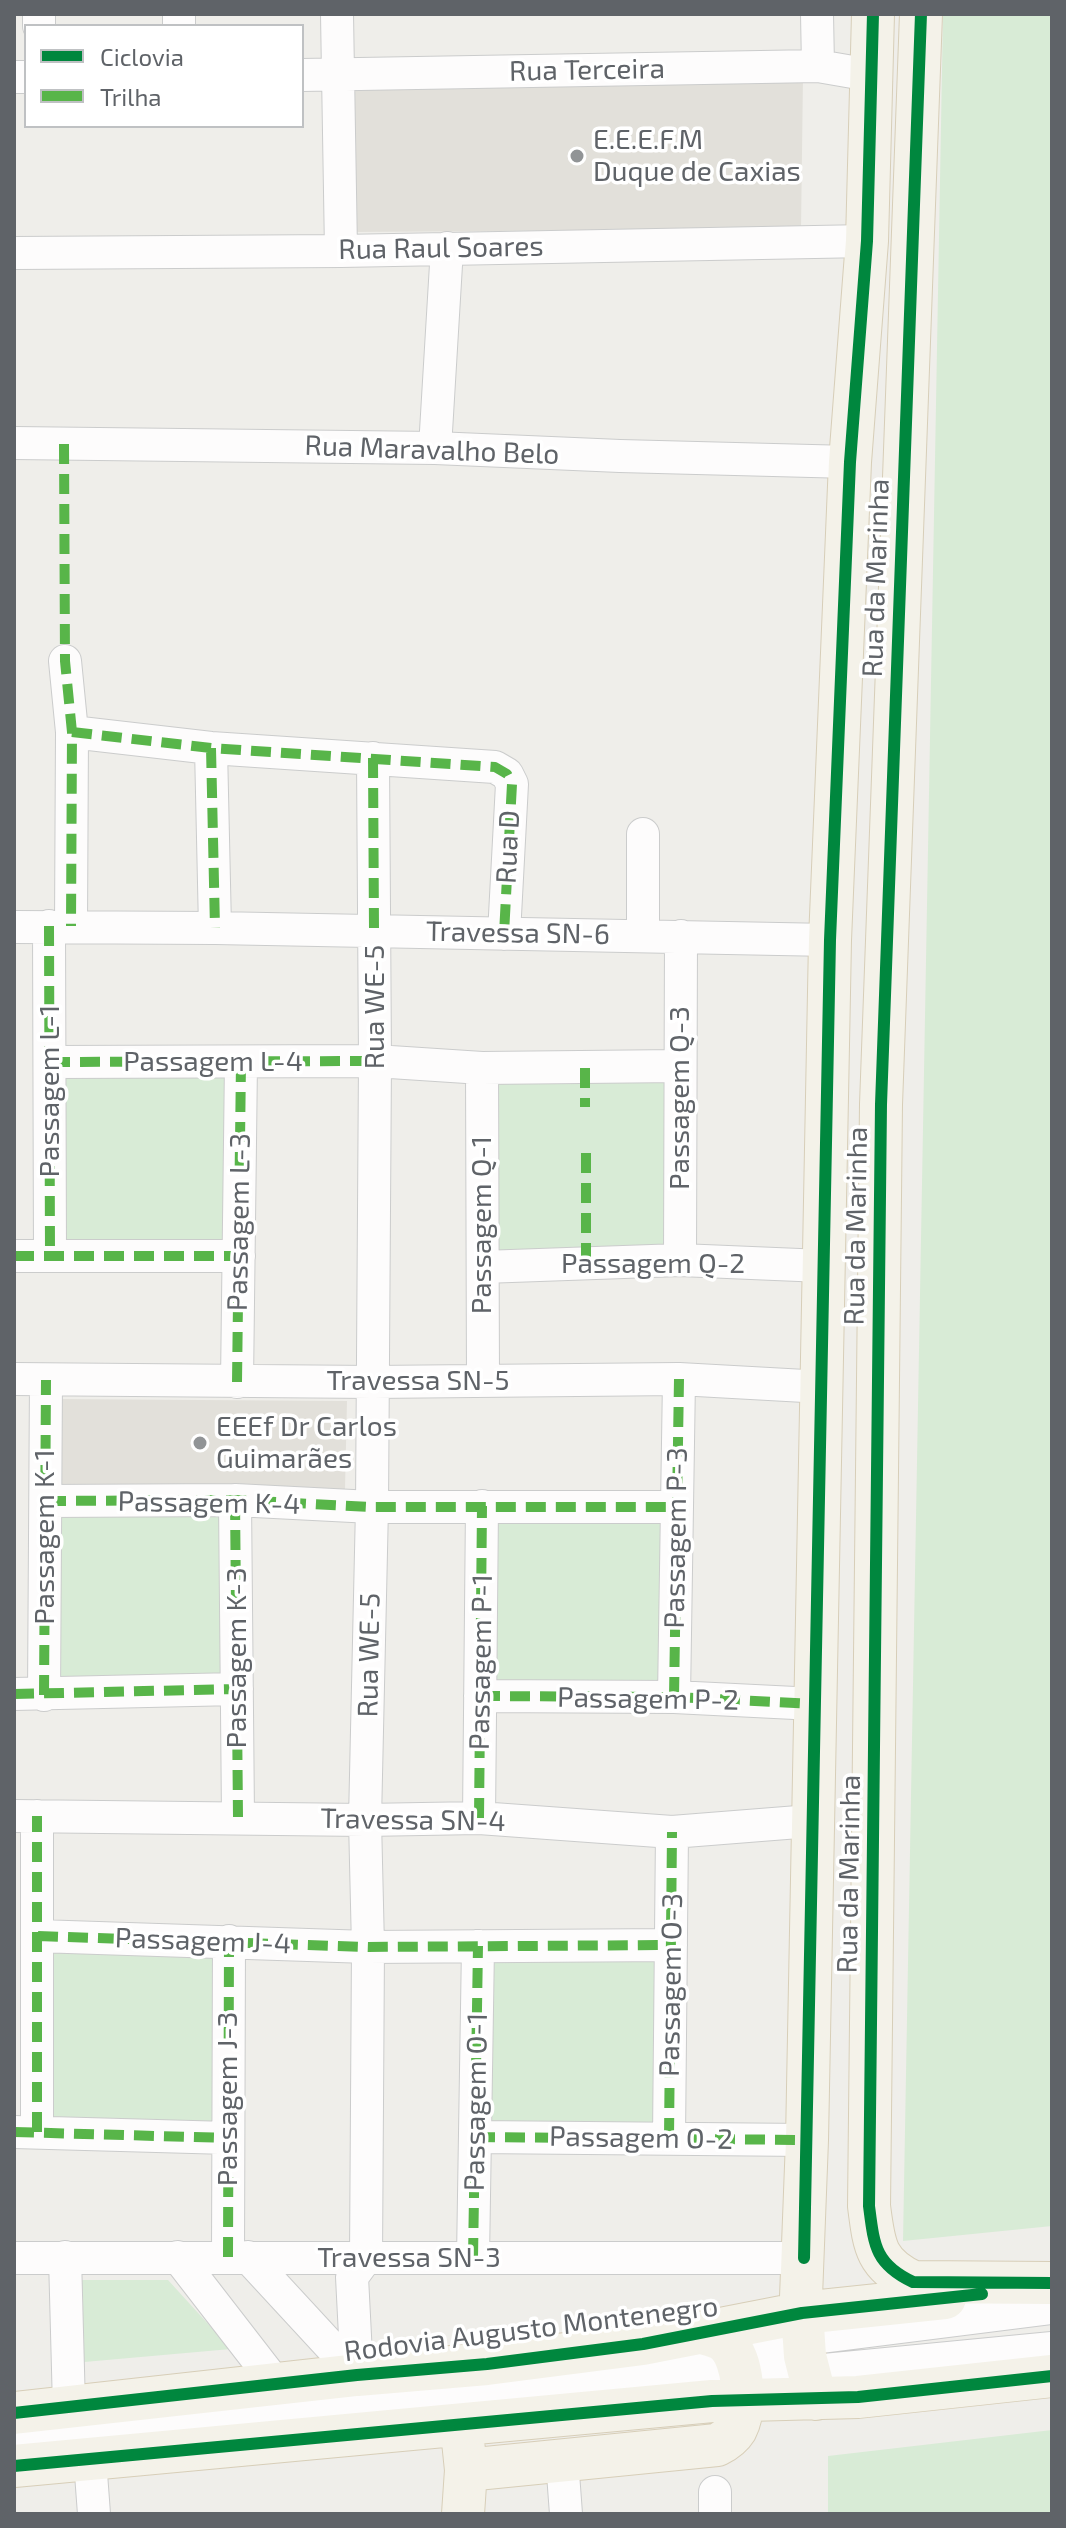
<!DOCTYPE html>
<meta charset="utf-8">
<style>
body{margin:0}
#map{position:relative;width:1066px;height:2528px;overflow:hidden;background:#efeeea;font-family:"Exo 2",sans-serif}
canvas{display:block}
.frame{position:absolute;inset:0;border:16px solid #5f6368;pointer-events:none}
.legend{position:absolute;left:24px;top:24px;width:280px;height:104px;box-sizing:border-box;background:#fff;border:2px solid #bfc1c3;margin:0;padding:10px 14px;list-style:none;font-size:24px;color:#5f6368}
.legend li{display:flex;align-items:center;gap:16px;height:40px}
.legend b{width:40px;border:2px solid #bfc1c3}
</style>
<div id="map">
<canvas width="1066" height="2528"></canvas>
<div class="frame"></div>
<ul class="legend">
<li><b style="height:10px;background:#00873e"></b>Ciclovia</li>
<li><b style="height:10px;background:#58b549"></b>Trilha</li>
</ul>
</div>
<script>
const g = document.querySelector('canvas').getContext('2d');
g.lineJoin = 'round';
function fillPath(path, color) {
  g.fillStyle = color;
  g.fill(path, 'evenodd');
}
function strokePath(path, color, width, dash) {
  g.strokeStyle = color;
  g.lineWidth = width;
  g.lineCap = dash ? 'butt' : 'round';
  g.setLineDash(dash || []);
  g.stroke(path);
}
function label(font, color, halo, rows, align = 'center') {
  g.font = font + ' "Exo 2",sans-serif';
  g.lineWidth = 7;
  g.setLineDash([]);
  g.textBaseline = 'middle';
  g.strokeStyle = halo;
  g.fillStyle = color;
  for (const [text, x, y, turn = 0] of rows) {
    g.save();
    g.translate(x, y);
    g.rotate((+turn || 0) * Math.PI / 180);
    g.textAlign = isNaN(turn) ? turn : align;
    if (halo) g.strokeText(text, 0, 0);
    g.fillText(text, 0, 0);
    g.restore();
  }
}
const education = new Path2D(`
 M803 76 801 229 352 232 351 82Z
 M54 1399 347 1401 345 1489 55 1485Z`);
const green = new Path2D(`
 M943 14H1052V2226L903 2241Z
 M241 1062 239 1256H50V1063Z
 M679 1066 680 1260 483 1267 482 1068Z
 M235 1500 237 1689 44 1695 46 1501Z
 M482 1506 677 1507 674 1697 480 1696Z
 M38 1936 229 1941 228 2138 37 2132Z
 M671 1945 669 2138 475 2137 478 1946Z
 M80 2280H168L231 2349 73 2363Z
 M1052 2430V2514H828V2456Z`);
const minor = new Path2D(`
 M337 14 341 251
 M817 14 818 66
 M39 26V14
 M179 26V14
 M302 75 818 66 870 75
 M14 77H26
 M14 253 341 251 867 241
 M14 443 435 448 620 456 850 462
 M435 448 447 248
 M65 661 72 732 71 926
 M72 732 211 748 495 767 507 774 512 784 504 934
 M211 748 215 928
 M49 926 50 1256
 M14 927 215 928 830 940
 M643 935V834
 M50 1062 375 1061 482 1068 679 1066
 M482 1068 483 1381
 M14 1256H239
 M680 1260 681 936
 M483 1267 680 1260 823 1266
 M14 1379 373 1382 679 1379 823 1387
 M237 1382 241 1062
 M235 1500 238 1817
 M46 1501 235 1500 372 1507H677
 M14 1694 237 1689
 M44 1695 46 1380
 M480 1696 674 1697 815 1704
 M674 1697 679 1379
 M14 1816 365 1820 479 1818 672 1832 811 1821
 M479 1818 482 1506
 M38 1936 368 1947 671 1945
 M14 2132 228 2138
 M37 2132V1816
 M475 2137 807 2140
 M669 2138 672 1832
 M65 2257 69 2407
 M178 2257 277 2385
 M228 2257 229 1941
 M248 2257 357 2375
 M14 2258H804
 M473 2258 478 1946
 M713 2364 759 2347 798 2340 1052 2308
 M357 2375 352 2277 366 2258 368 1947 365 1820 372 1507 375 1061 373 758
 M14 2438 699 2369 762 2376 1052 2348
 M90 2460 94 2514
 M562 2460 566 2514
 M715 2492V2514`);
const major = new Path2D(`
 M921 14 881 1104 869 2206C874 2245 875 2264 913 2282L1052 2283
 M816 2399 805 2356 801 2297 807 2140 830 940 850 462 867 241 873 14
 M14 2413 357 2375 487 2364 643 2344 802 2313 945 2298
 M463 2441 466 2470 463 2514
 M14 2466 712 2401 858 2397 1052 2376
 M466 2470 717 2445C725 2441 731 2437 736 2429 747 2408 744 2361 727 2344 721 2338 713 2336 705 2334`);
const quiet = new Path2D(`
 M64 444 65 661 72 732 71 926
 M72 732 211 748 495 767 507 774 512 784 504 934
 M211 748 215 928
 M373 758 374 930
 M49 926 50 1256
 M50 1062 375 1061
 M585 1068V1107
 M586 1153V1263
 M14 1256H239
 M237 1382 241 1062
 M235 1500 238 1817
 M46 1501 235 1500 372 1507H677
 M14 1694 237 1689
 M44 1695 46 1380
 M480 1696 674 1697 815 1704
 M674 1697 679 1379
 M479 1818 482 1506
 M38 1936 368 1947 671 1945
 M14 2132 228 2138
 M37 2132V1816
 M475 2137 807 2140
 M669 2138 672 1832
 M228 2257 229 1941
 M473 2258 478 1946`);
const cycleway = new Path2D(`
 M921 14 881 1104 869 2206C874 2245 875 2264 913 2282L1052 2283
 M804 2258 830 940 850 462 867 241 873 14
 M14 2413 357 2375 487 2364 643 2344 802 2313 982 2294
 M14 2466 712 2401 858 2397 1052 2376`);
const markers = [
 [577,156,8,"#919496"],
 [200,1443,8,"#919496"]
];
const streetNames = [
 ["Rua Terceira",587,70,-1],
 ["Rua Raul Soares",441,248,-1],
 ["Rua Maravalho Belo",432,450,2],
 ["Rua da Marinha",876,578,-88],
 ["Rua D",508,847,-87],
 ["Travessa SN-6",518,933,1],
 ["Rua WE-5",375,1007,-90],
 ["Passagem L-4",213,1062],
 ["Passagem L-1",50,1091,-90],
 ["Passagem Q-3",680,1098,-90],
 ["Passagem L-3",239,1222,-89],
 ["Passagem Q-1",482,1225,-90],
 ["Rua da Marinha",856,1226,-89],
 ["Passagem Q-2",653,1264],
 ["Travessa SN-5",418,1381],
 ["Passagem K-4",209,1503,1],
 ["Passagem K-1",45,1537,-90],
 ["Passagem P-3",676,1538,-89],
 ["Rua WE-5",369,1655,-89],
 ["Passagem K-3",237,1658,-90],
 ["Passagem P-1",481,1662,-89],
 ["Passagem P-2",648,1699,1],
 ["Travessa SN-4",413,1820,1],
 ["Rua da Marinha",849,1874,-89],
 ["Passagem J-4",203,1941,2],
 ["Passagem O-3",671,1985,-89],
 ["Passagem J-3",228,2099,-90],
 ["Passagem O-1",476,2102,-89],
 ["Passagem O-2",641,2138,1],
 ["Travessa SN-3",409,2258],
 ["Rodovia Augusto Montenegro",531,2329,-7]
];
const poiNames = [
 ["E.E.E.F.M",593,140],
 ["Duque de Caxias",593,172],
 ["EEEf Dr Carlos",216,1427],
 ["Guimarães",216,1459]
];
fillPath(education, '#e2e0da');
fillPath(green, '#d8ebd6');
strokePath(minor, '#cbcccc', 34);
strokePath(major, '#d7ceb8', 44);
strokePath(minor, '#fdfcfc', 32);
strokePath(major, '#f4f2e9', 42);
strokePath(quiet, '#58b549', 10, [20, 10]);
strokePath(cycleway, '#00873e', 12);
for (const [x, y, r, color] of markers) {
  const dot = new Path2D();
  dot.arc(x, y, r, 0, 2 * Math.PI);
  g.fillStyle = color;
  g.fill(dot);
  strokePath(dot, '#fff', 3);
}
label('28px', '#5f6368', '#fff', streetNames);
label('28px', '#5f6368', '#fff', poiNames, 'left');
</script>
